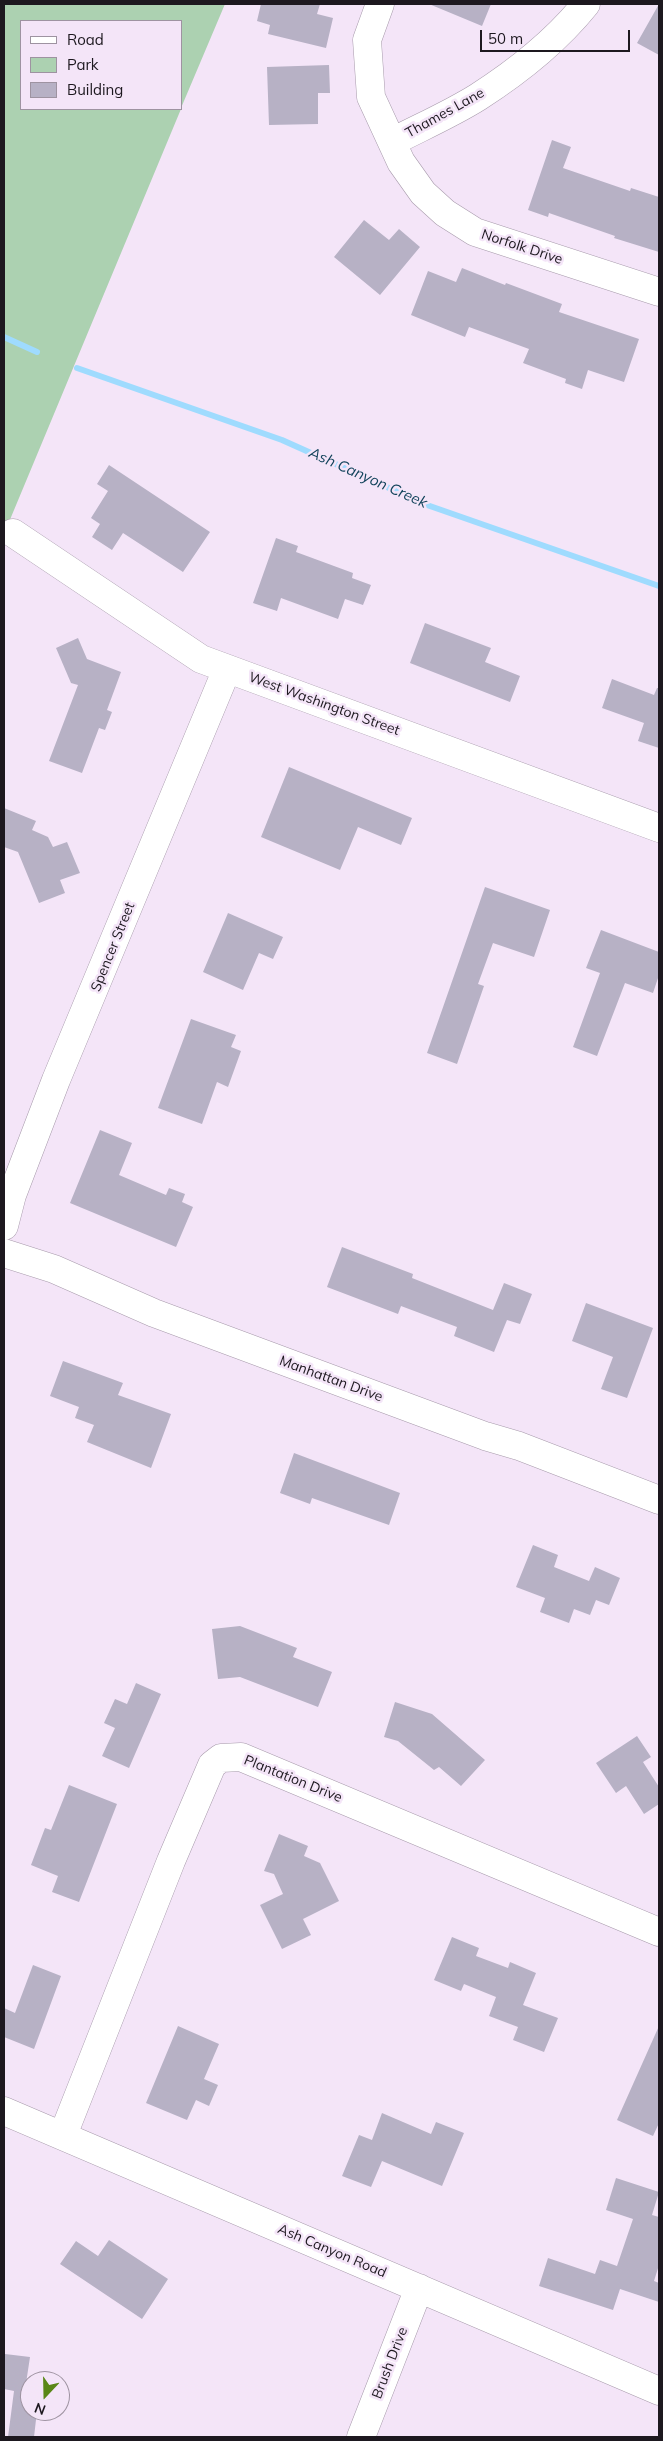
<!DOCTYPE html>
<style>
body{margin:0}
#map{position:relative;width:663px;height:2441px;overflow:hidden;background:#f4e5f8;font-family:Mulish,sans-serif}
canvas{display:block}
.frame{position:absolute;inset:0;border:5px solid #1d181f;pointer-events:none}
.legend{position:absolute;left:20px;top:20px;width:162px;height:90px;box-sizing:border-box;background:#f4e5f8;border:1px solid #9e93a1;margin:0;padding:6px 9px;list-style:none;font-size:15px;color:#1d181f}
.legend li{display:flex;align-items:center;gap:10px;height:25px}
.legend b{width:25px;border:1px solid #9e93a1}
.north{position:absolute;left:20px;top:2371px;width:50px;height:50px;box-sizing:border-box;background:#f4e5f8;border:1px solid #9e93a1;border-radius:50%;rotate:201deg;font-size:14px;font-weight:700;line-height:20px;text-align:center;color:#1d181f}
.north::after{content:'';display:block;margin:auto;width:18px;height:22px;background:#5a8717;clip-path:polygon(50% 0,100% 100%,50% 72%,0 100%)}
.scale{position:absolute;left:480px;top:30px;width:150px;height:22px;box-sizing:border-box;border:2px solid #1d181f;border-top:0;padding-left:6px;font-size:15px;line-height:18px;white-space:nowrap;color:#1d181f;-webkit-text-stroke:4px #f4e5f8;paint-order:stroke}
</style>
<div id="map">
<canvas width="663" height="2441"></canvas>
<div class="frame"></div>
<ul class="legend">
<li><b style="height:6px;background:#fff"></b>Road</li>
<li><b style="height:14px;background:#acd1b1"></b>Park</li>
<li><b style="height:14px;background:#b7b1c5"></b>Building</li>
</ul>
<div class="north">N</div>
<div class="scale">50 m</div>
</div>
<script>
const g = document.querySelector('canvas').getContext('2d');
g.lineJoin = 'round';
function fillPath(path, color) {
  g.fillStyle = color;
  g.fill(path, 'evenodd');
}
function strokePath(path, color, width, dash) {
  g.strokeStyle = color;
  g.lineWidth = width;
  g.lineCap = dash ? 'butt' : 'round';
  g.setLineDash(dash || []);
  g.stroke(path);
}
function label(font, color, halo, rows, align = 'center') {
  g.font = font + ' Mulish,sans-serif';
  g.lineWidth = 5;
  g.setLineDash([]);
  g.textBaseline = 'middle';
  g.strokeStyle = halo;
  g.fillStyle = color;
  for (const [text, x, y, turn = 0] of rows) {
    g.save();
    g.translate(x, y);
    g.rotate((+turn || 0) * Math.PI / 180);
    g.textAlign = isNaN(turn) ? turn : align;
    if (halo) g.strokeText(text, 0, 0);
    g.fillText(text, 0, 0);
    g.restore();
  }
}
const green = new Path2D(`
 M4 4H225L181 108V21H21V109H181L4 534Z`);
const stream = new Path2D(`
 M4 337 37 352
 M77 368 282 440 427 505 659 586`);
const building = new Path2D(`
 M261 4H320L317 14 333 18 326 48 268 34 270 25 257 21Z
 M429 4H491L482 26Z
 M659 4V55L637 43Z
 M329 65 330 93H318V124L269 125 267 67Z
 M552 140 571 147 563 168 630 191 631 188 659 197V252L614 238 615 236 549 213 548 217 528 210Z
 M364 220 389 240 399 229 420 247 380 295 334 257Z
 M462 268 505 285 506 283 562 304 559 312 639 339 624 382 588 370 582 389 565 383 566 379 523 363 529 349 469 327 465 337 411 315 428 271 456 282Z
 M109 465 210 532 183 572 123 533 112 550 92 537 100 524 91 518 108 491 97 484Z
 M276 538 298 546 296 552 353 573 352 578 371 585 363 605 345 599 338 619 281 598 277 611 253 603Z
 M425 623 491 648 485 662 520 676 510 702 410 663Z
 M78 638 87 659 121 672 107 710 112 712 105 730 99 728 82 773 49 761 78 685 71 683 56 648Z
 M612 679 654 695 657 688H659V748L638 741 644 723 602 708Z
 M289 767 412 818 401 845 358 827 340 870 261 837Z
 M4 808 36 821 32 830 48 837 53 847 67 842 80 873 60 880 65 893 39 903 18 852 4 847Z
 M485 887 550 910 534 957 493 943 478 984 484 986 457 1064 427 1053Z
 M228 913 283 937 273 959 259 953 243 990 203 972Z
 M601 930 659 952V975L653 993 625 983 597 1056 573 1047 600 973 586 968Z
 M191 1019 236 1035 231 1047 241 1051 228 1087 217 1082 202 1124 158 1108Z
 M100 1130 132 1143 119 1175 166 1195 169 1188 185 1194 182 1202 193 1207 176 1247 70 1203Z
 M342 1247 413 1274 412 1278 493 1310 504 1283 532 1294 520 1324 507 1320 494 1352 454 1336 457 1327 401 1306 398 1314 327 1287Z
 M586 1303 653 1328 627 1398 601 1389 613 1357 572 1341Z
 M63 1361 123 1383 118 1395 171 1414 151 1468 87 1442 94 1425 75 1418 79 1407 50 1396Z
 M294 1453 400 1493 389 1525 312 1498 310 1504 280 1493Z
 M533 1545 558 1555 554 1567 589 1581 595 1567 620 1578 609 1605 596 1600 590 1615 574 1609 569 1623 540 1612 545 1598 516 1587Z
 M240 1626 297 1648 293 1657 332 1672 318 1707 240 1677 218 1679 212 1629Z
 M136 1683 161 1694 129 1768 102 1756 115 1728 104 1723 115 1699 127 1704Z
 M395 1702 432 1714 485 1760 461 1786 439 1767 434 1770 398 1741 384 1737Z
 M637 1736 651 1757 643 1762 659 1787V1804L644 1814 626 1786 616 1793 596 1763Z
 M69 1785 117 1804 79 1902 52 1892 58 1876 31 1865 45 1828 51 1830Z
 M279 1834 308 1846 304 1856 320 1863 339 1901 303 1919 311 1935 282 1949 260 1905 283 1894 274 1874 264 1871Z
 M452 1937 479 1948 476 1956 508 1968 510 1962 536 1973 523 2005 558 2018 544 2052 513 2040 518 2027 489 2016 496 1997 464 1984 461 1991 434 1980Z
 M33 1965 61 1976 34 2049 4 2037V2008L15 2013Z
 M178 2026 219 2044 204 2079 218 2085 209 2106 196 2100 187 2120 146 2103Z
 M659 2026V2123L653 2136 617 2120Z
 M382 2113 431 2134 436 2122 464 2133 442 2186 382 2161 371 2187 342 2176 359 2135 372 2140Z
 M616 2178 659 2192 652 2215 659 2217V2265L654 2281 659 2283V2302L620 2289 613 2310 539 2286 548 2258 595 2274 600 2260 617 2266 633 2219 606 2210Z
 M109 2240 168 2279 142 2319 60 2264 76 2241 98 2256Z
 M5 2354 30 2357 25 2390 30 2391V2411H37L34 2437H8L14 2391 4 2389Z`);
const minor = new Path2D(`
 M380 4 367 40 371 97 401 162 423 193 445 213 475 232 659 292
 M392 142C421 127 451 114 478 97 517 72 557 40 586 4
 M13 533 201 659 659 828
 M4 1226 12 1195 56 1080 227 669
 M4 1253 54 1269 154 1313 485 1436 519 1446 659 1500
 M4 2111 659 2391
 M63 2135 171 1861 212 1765 221 1758 241 1757 659 1932
 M361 2437 419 2288`);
const streetNames = [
 ["Thames Lane",445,113,-29],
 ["Norfolk Drive",522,247,18],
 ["West Washington Street",324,704,20],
 ["Spencer Street",113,947,-68],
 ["Manhattan Drive",331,1379,20],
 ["Plantation Drive",293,1779,22],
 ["Ash Canyon Road",332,2251,23],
 ["Brush Drive",390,2363,-69]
];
const waterNames = [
 ["Ash Canyon Creek",368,478,24]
];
fillPath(green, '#acd1b1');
strokePath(stream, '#9fdbfe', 6);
fillPath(building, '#b7b1c5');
strokePath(minor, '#a79aab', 29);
strokePath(minor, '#fff', 28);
label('14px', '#1d181f', '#f4e5f8', streetNames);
label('italic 15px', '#12435b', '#f4e5f8', waterNames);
</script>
